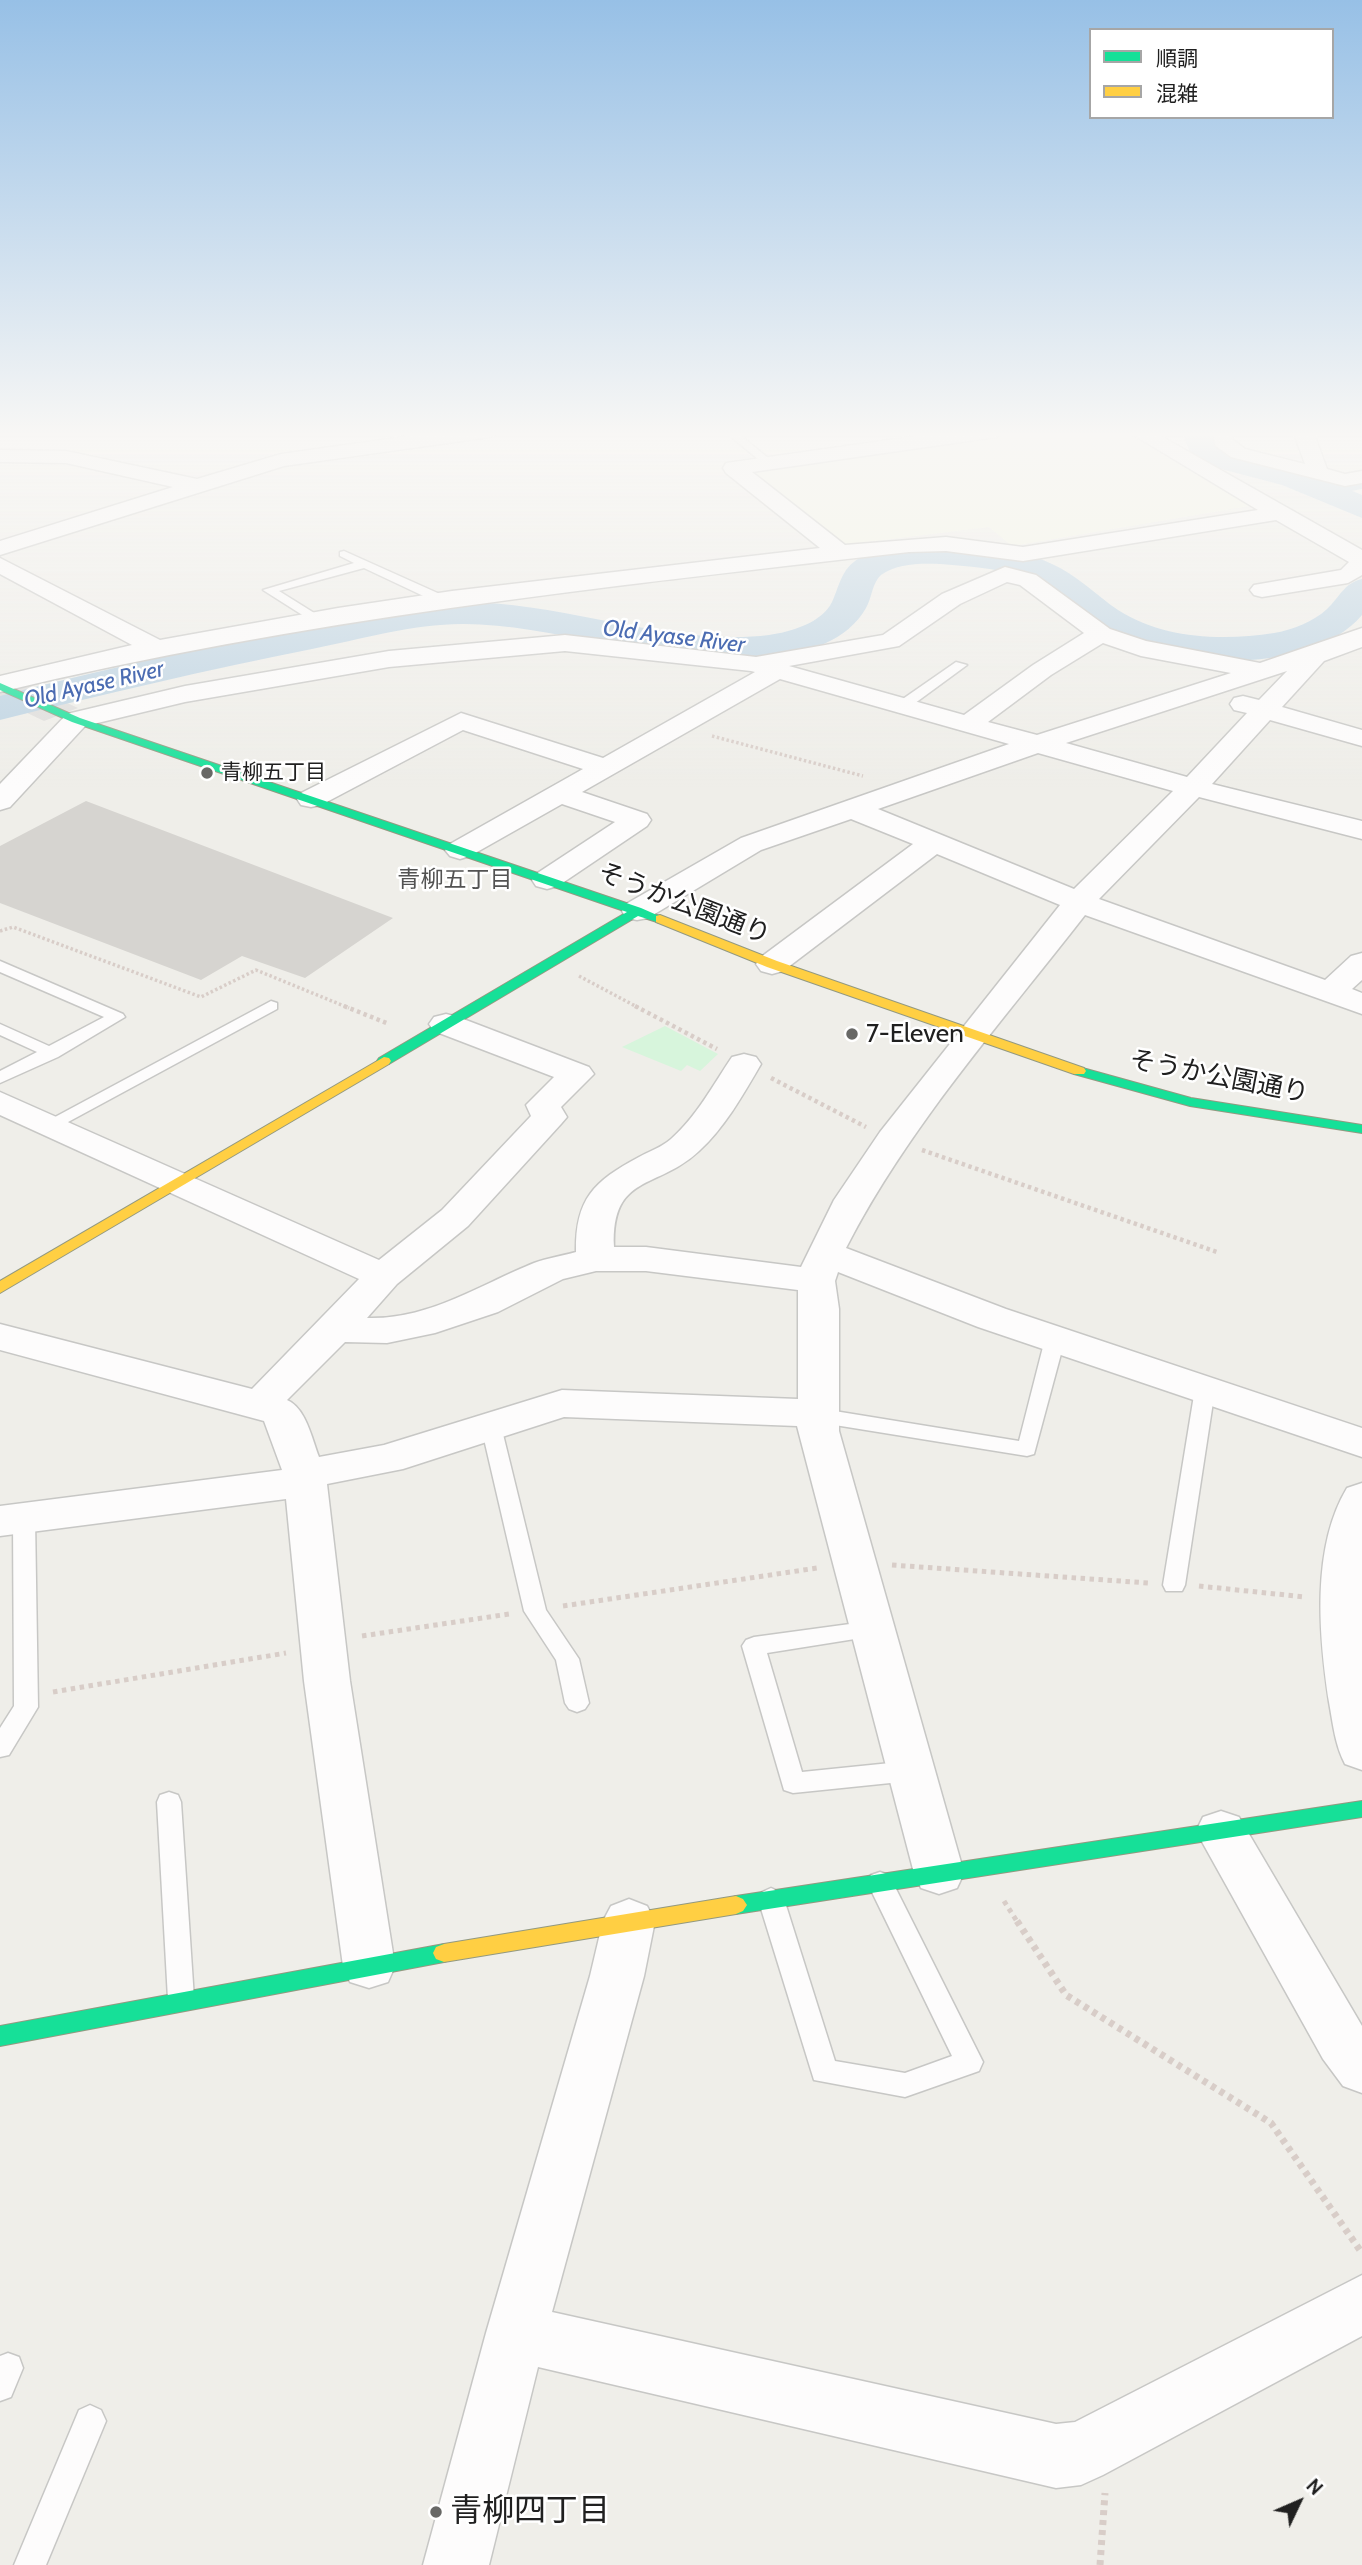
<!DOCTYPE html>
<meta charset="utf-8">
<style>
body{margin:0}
#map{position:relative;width:1362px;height:2565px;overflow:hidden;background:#efeee9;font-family:Cabin,"Noto Sans JP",sans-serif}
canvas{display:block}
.legend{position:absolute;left:1089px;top:28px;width:245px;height:91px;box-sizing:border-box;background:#fff;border:2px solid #a6a6a6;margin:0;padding:9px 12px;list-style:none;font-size:21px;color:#202020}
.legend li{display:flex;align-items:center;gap:14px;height:35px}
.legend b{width:35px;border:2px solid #a6a6a6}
.north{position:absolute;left:1264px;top:2467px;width:70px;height:70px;-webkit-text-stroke:5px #fff;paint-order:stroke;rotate:46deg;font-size:19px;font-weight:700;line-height:28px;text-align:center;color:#202020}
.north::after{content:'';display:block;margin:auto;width:24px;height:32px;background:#202020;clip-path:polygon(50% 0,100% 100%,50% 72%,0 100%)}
</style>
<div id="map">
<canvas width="1362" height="2565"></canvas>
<ul class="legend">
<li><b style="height:9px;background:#16e098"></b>順調</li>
<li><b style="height:9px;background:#ffcf43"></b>混雑</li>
</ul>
<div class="north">N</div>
</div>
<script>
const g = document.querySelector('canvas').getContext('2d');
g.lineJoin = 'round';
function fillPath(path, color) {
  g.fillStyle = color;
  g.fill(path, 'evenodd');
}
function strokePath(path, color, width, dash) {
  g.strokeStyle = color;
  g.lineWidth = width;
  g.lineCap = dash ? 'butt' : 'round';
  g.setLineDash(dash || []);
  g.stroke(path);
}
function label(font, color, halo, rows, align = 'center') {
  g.font = font + ' Cabin,"Noto Sans JP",sans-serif';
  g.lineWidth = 5;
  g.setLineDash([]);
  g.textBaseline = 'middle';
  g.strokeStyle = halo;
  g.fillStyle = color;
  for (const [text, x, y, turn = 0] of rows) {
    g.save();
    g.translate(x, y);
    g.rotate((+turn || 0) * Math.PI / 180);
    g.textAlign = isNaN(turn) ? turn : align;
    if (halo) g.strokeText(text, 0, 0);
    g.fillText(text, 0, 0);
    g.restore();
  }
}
const education = new Path2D(`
 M1020 431H1124L1249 506 1012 546 989 527 842 545 751 473 755 469Z`);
const park = new Path2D(`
 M665 1026 718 1054 700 1071 687 1065 681 1071 622 1047Z`);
const pier = new Path2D(`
 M26 684 78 708 44 721 0 700V692Z`);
const stream = new Path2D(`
 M1330 492 1362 486`);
const river = new Path2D(`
 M1181 431H1213L1216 440 1241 454 1306 471 1362 495V518L1282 485 1217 468 1190 452Z
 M921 544C963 543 1013 545 1052 564 1077 575 1096 595 1118 610 1163 639 1222 641 1274 633 1292 630 1313 622 1327 609 1340 597 1344 583 1362 579V615C1309 678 1167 668 1101 632 1050 604 1040 573 974 567 947 565 905 558 881 575 872 583 872 598 866 608 847 641 809 652 774 657 670 671 567 625 463 624 412 624 362 639 312 649 207 670 104 694 0 720V696C104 669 209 646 314 625 362 616 411 602 460 602 562 601 668 647 769 635 790 632 822 623 832 602 839 587 841 571 855 561 872 548 900 546 921 544Z`);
const building = new Path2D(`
 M86 801 393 918 305 978 242 956 201 980 0 903V846Z`);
const pathFar3 = new Path2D(`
 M712 736 863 776
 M0 931 13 927 201 997 256 970 349 1008
 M579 976 639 1008`);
const pathFar2 = new Path2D(`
 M344 1006 389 1024
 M635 1006 717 1049
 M771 1078 866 1127
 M922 1150 1217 1252`);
const pathFar1 = new Path2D(`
 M892 1565 1148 1583
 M1199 1586 1305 1597
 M563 1606 817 1568
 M362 1636 509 1614
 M53 1692 286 1653
 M1004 1901 1018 1923`);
const path = new Path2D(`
 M1017 1921 1066 1995 1271 2123 1362 2253
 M1100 2565 1105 2493`);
const lane = new Path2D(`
 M724 431H735L773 462 764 464Z
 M344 551 442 595 444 598 434 601 364 568 279 591 319 616 321 619 315 623 263 590 354 563 340 556V552Z
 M956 662 967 665 907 709H897V703Z
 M0 961 123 1014 125 1017 58 1057 0 1083V1071L37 1052 0 1035V1024L49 1046 104 1017 0 972Z
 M271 1001 277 1003V1009L57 1128H45L42 1124Z
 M1055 1333 1065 1339 1034 1454 1027 1456 816 1422 806 1415 816 1408 1019 1441 1045 1339Z
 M1205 1382 1215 1389 1185 1585 1182 1591H1166L1163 1585 1195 1389Z
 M491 1419 501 1426 546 1610 579 1659 589 1703 585 1709 577 1712 569 1709 565 1703 556 1660 524 1611 481 1426Z
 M24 1510 32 1513 35 1518 38 1707 9 1755 0 1757V1728L14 1706 13 1518 16 1513Z
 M872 1621 880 1623 883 1629 880 1635 767 1653 802 1772 910 1761 919 1764 922 1771 919 1778 910 1781 793 1793 784 1790 742 1646 746 1640 754 1637Z
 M169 1792 178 1795 181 1802 194 1999 190 2007 181 2010 172 2007 168 1999 157 1802 160 1795Z
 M880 1872 889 1875 983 2062 979 2071 905 2097 814 2080 758 1899 762 1892 771 1888 780 1892 784 1899 835 2061 905 2073 952 2056 867 1882 871 1875Z
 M8 2353 19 2357 23 2368 11 2397 0 2401V2356Z
 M90 2405 101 2410 106 2421 46 2565H14L79 2410Z`);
const street = new Path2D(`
 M446 431H500L490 437 284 466 0 555V541L173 487 66 463 0 462V450L66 451 197 479 281 454Z
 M953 431H1006L996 437 752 472 845 545 946 537 1023 547 1258 510 1127 431H1152L1362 550V575L1348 583 1262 597 1254 595 1250 590 1254 585 1341 570 1349 562 1276 520 1023 561 946 551 909 552C602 587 301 619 0 692V676L132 645 0 574V558L160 640 338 608 452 591 820 548 726 473 723 468 726 463Z
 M1212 431H1232L1233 440 1245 449 1305 464 1293 431H1313L1327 469 1345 474 1362 471V483L1345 486 1231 457 1216 446Z
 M1005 567 1036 575 1110 629 1146 641 1260 663 1362 628V647L1324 661 1282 707 1362 730V746L1270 720 1212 784 1362 821V839L1199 797 1099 899 1325 980 1351 956 1362 953V980L1352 989 1362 993V1014L1085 915C1002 1022 908 1127 846 1248L1006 1309 1362 1428V1457L978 1327 838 1272 835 1281 839 1309V1431L964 1873 957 1888 939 1894 921 1888 914 1873 797 1426 564 1417 403 1469 327 1484 350 1681 395 1966 388 1982 369 1988 350 1982 343 1966 304 1681 286 1499 0 1536V1506L282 1470 264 1421 0 1350V1324L252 1389 359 1279 0 1115V1092L379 1260 442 1210 531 1116 526 1105 554 1077 434 1031 429 1024 434 1017 446 1014 458 1017 589 1067 594 1074 561 1107 567 1117 561 1124 468 1226 397 1284 367 1318C429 1320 479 1285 534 1263 547 1258 562 1256 576 1252 575 1199 594 1181 639 1157 650 1151 662 1147 671 1139 697 1116 713 1085 732 1057L744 1054 756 1057 761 1064C743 1095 725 1127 699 1151 658 1190 611 1173 614 1247H646L801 1267 834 1200 880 1132 1060 905 937 854 783 971 772 974 761 971 756 964 761 957 913 844 851 819 761 850 648 918 637 920 626 918 622 911 626 904 741 838 1009 744 780 679 582 792 647 814 651 820 647 826 558 886 547 889 536 886 532 880 536 874 615 822 562 804 470 856 460 859 450 856 445 850 450 844 583 769 463 730 321 805 311 807 301 805 297 799 301 793 461 713 603 758 755 672 751 671 565 651 389 667 185 702 85 726 10 807 0 810V784L67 714 185 686 389 651 565 635 756 657 883 635 942 594ZM1007 582 1020 585 1084 633 1033 665 964 715 789 666 899 646 960 604ZM1103 643 1141 656 1231 673 1037 735 988 722 1051 675ZM1287 671 1259 700 1243 696 1234 698 1230 704 1234 710 1247 713 1187 777 1066 743ZM1038 753 1173 791 1074 889 878 809ZM596 1271H646L798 1290V1399L562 1390 384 1445 319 1457C312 1439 306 1408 287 1400L345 1342 387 1343 435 1333 498 1312 563 1279Z
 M1362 1483V1770L1345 1764C1335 1745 1333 1724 1329 1702 1319 1636 1311 1548 1347 1488Z
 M1221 1811 1239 1817 1362 2026V2093L1343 2086 1323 2059 1196 1831 1203 1817Z
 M629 1899 647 1906 655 1921 644 1976 552 2312 1056 2424 1075 2422 1362 2275V2336L1103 2475 1081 2485 1056 2488 538 2367 489 2565H423L486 2333 590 1976 603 1921 611 1906Z`);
const fast = new Path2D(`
 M0 683 80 718 641 908 666 919 660 923 638 916 389 1064H379L377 1061 379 1058 627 912 72 722 0 690Z
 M1079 1067 1191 1098 1362 1125V1133L1190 1106 1074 1074 1072 1071Z
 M1362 1801V1817L736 1914 729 1911 725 1905 729 1899 736 1896Z
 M444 1944 452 1947 455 1953 452 1959 444 1962 0 2046V2026Z`);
const slow = new Path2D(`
 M660 915 777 961 1084 1068 1086 1071 1084 1074H1074L767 967 656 922V916Z
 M384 1057 389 1058 391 1061 389 1064 0 1293V1281Z
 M736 1896 743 1899 747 1905 743 1911 736 1914 444 1962 436 1959 433 1953 436 1947 444 1944Z`);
const markers = [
 [207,773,7,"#686866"],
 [852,1034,7,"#686866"],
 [436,2512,7,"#686866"]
];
const farPoinames = [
 ["青柳五丁目",221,773]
];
const farWaternames = [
 ["Old Ayase River",674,637,7],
 ["Old Ayase River",94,685,-13]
];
const farNeighbourhoodnames = [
 ["青柳五丁目",455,880]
];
const streetNames = [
 ["そうか公園通り",684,904,21],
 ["そうか公園通り",1219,1077,11]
];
const poiNames = [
 ["7-Eleven",866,1034]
];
const nearPoinames = [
 ["青柳四丁目",450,2512]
];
fillPath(education, '#f5f7e5');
fillPath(park, '#d7f5dc');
fillPath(pier, '#dedddb');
strokePath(stream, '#bdd3e2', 6);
fillPath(river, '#bdd3e2');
fillPath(building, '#d6d4d0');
strokePath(lane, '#c7c7c5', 3);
strokePath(street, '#c7c7c5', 3);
strokePath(fast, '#939980', 2);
strokePath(slow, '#939980', 2);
strokePath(pathFar3, '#d8cdc8', 3.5, [2.5, 2.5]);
strokePath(pathFar2, '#d8cdc8', 4.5, [3.5, 3.5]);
strokePath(pathFar1, '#d8cdc8', 5, [4.5, 4.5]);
strokePath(path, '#d8cdc8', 7, [5, 5]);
fillPath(lane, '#fdfcfc');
fillPath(street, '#fdfcfc');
fillPath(fast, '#16e098');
fillPath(slow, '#ffcf43');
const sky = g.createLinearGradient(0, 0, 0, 790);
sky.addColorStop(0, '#97c0e6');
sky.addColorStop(0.55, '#f8f7f5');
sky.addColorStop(1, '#f8f7f500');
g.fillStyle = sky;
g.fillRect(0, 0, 1362, 790);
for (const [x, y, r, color] of markers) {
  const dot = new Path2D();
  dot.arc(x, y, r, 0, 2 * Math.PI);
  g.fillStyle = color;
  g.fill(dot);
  strokePath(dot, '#fff', 2.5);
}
label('21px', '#202020', '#fff', farPoinames, 'left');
label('italic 23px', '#4b6cb2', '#fff', farWaternames);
label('23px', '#535353', '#fff', farNeighbourhoodnames);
label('26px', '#202020', '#fff', streetNames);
label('26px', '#202020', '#fff', poiNames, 'left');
label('32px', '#202020', '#fff', nearPoinames, 'left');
</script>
